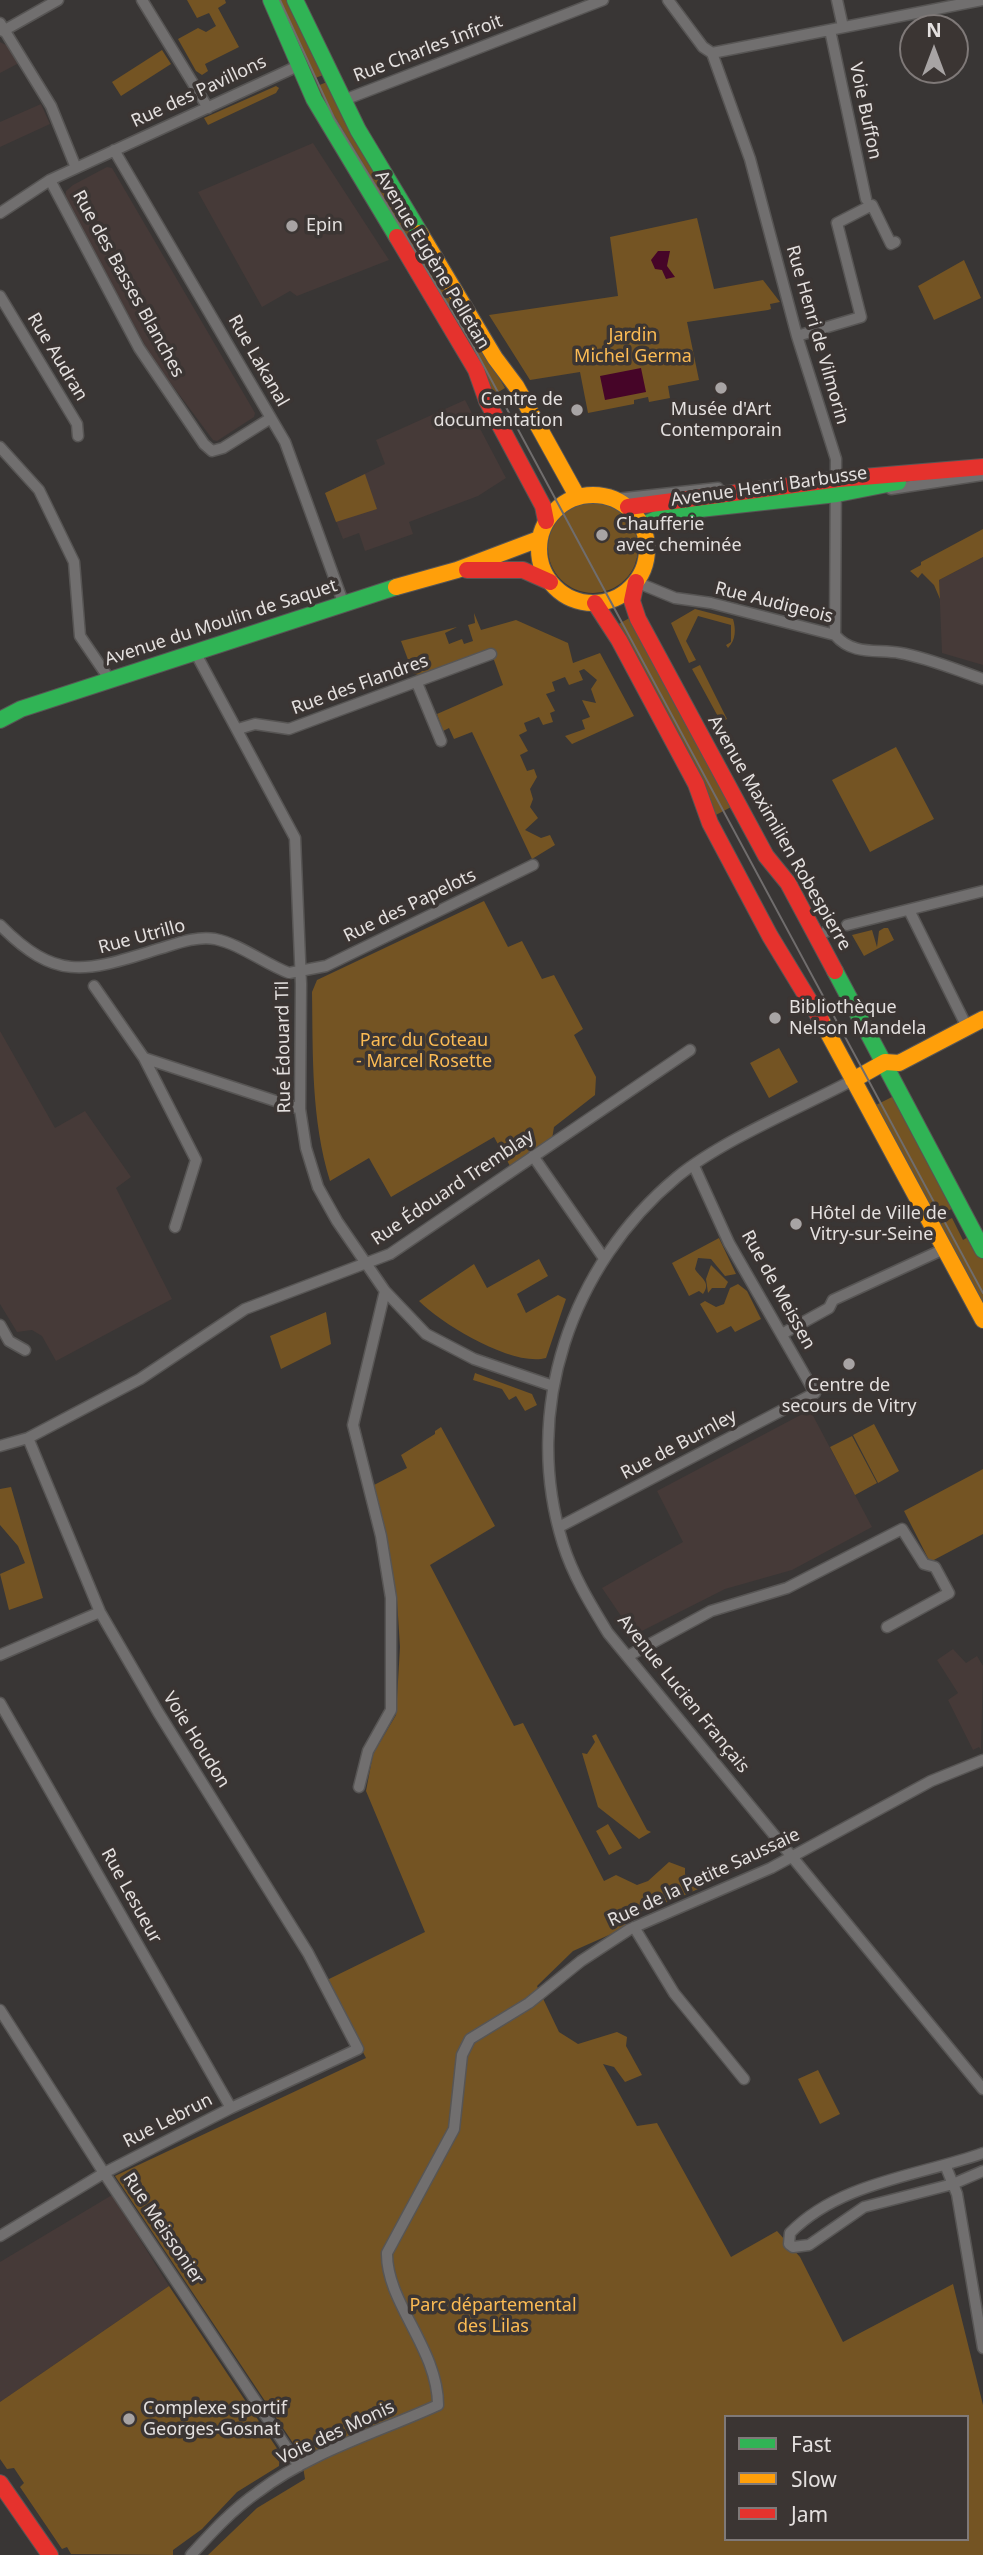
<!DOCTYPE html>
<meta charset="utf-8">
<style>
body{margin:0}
#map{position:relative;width:983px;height:2555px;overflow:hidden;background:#393635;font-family:"Noto Sans",sans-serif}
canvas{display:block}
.legend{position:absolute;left:724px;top:2415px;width:245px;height:126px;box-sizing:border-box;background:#3b3533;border:2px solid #7f7978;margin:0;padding:9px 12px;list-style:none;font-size:21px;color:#e4e0df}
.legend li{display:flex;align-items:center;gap:14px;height:35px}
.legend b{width:35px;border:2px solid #7f7978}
.north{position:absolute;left:899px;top:14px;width:70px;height:70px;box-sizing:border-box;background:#3b3533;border:2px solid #7f7978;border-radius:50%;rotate:0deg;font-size:19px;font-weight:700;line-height:28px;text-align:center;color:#e4e0df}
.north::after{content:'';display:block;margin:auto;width:24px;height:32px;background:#a8a4a4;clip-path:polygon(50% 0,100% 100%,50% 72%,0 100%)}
</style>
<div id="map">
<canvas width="983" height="2555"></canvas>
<ul class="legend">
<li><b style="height:9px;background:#30b455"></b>Fast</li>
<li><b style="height:9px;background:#ff9f0a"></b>Slow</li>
<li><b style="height:9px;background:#e5322d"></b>Jam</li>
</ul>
<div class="north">N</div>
</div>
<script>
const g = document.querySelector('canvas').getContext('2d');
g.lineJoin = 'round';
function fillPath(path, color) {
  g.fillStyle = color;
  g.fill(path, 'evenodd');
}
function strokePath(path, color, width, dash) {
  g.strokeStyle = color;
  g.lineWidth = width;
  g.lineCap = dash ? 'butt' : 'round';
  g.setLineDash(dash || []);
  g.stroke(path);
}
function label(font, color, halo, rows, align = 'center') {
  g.font = font + ' "Noto Sans",sans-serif';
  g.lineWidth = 7;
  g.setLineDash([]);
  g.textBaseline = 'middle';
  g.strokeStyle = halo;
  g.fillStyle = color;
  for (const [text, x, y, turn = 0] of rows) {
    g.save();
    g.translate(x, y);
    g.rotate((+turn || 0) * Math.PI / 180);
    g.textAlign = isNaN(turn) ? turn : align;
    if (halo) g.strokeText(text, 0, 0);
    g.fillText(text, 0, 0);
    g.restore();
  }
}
const built = new Path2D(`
 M0 42 10 47 19 63 0 73Z
 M41 104 50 124 0 147V122Z
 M313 143 389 260 297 296 290 291 262 307 198 192Z
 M107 167 112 168 255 413 254 417 217 441 213 440 152 358 65 198 66 191 73 185Z
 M465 400 506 478 478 496 409 522 413 534 365 551 359 533 343 539 325 493 385 464 376 440Z
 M983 557V665L942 653 939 580Z
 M0 1031 55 1128 85 1111 131 1177 116 1188 172 1299 56 1361 42 1336 32 1330 17 1332 0 1304Z
 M810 1410 872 1527 792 1570 725 1589 634 1635 602 1588 683 1542 657 1491Z
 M953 1649 966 1663 977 1656 983 1666 981 1750 979 1747 973 1750 948 1700 958 1693 937 1660Z
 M112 2195 169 2286 0 2402V2262Z`);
const green = new Path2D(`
 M187 0H225L226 3 218 8 239 47 205 64 208 71 202 75 196 71 178 39 198 28 206 32 216 26 209 13 197 18Z
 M277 0H289L323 75 313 79Z
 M162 50 171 64 121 96 112 82Z
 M327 82 505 388 495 394 360 169 317 86Z
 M276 86 279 88 276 93 208 125 204 118Z
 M697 218 714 289 763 280 780 302 770 304 771 309 768 310 687 322 699 380 668 386 670 398 649 402 648 397 634 400V404L588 413 580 372 530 380 489 315 618 296 610 237Z
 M964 260 981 298 934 320 918 286Z
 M365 474 377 509 336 522 325 493Z
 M548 548a45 45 0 1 1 90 0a45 45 0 1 1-90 0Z
 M983 529V557L939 580 940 599 934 585 922 573 918 578 910 571 921 565V562Z
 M695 609 733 619C736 629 736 640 728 648L726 645 731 642V625L698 616 686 641 696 660 689 663 671 623Z
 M474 613 481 630 516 620 568 643 573 663 600 653 634 716 572 744 565 736 585 729 582 720 590 717 582 700 596 703 591 689 597 680 584 669 579 671 583 680 569 685 565 677 552 682 555 691 546 694 555 711 550 713 553 722 543 725 539 717 524 723 527 731 519 735 528 751 520 755 527 771 534 769 537 777 530 789 533 799 530 807 538 818 525 830 541 838 550 835 555 845 532 859 472 732 454 739 449 728 443 731 437 714 503 685 490 649 418 675 413 673 401 641 457 627 445 633 449 644 462 639 464 644 473 641 468 625 475 623Z
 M633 616 733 806 712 817 615 626Z
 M700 665 727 719 721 722 692 669Z
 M896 747 934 819 870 852 832 780Z
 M484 901 508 947 522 941 542 979 554 975 583 1029 574 1035 596 1077 595 1095 554 1127 552 1139 510 1166 494 1137 391 1197 369 1158 330 1181C311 1119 313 1056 312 992L317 980Z
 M884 928H888L894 940 864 956 852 935 872 930 877 947 879 931Z
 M779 1048 798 1082 769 1098 750 1063Z
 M896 1095 955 1207 935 1218 874 1106Z
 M952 1218 963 1240 970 1236 983 1259V1308L938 1225Z
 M719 1238 736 1274 725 1276 711 1259 698 1258 695 1269C700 1278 712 1282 703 1294L699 1291 689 1296 672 1263Z
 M539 1259 548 1276 517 1294 526 1313 558 1295 566 1299 546 1358C513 1367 443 1325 419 1301L474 1264 487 1288Z
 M711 1265 728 1282 725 1288H712L708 1293 706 1279Z
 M738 1284 747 1291 761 1319 735 1332 731 1326 717 1333 700 1304 705 1301 716 1307 724 1304 730 1288Z
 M326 1312 331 1344 281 1369 270 1336Z
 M475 1373 532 1394 537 1405 525 1411 516 1396 509 1400 502 1389 473 1380Z
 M874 1424 899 1471 878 1483 853 1435Z
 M441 1427 495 1526 430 1565 514 1726 523 1723 604 1881 616 1875 637 1885 648 1881 669 1862 685 1868V1874L691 1881 718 1880 676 1899 623 1917 627 1927 573 1951 537 1986 559 2032 578 2044 617 2032 627 2037 626 2046 642 2075 625 2082 614 2067 603 2064 637 2126 657 2123 731 2257 777 2231 800 2257 843 2342 953 2284 983 2405V2555H208L257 2508 305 2479 301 2455 115 2176 366 2058 329 1987V1979L425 1932 366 1791 373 1754 396 1715 400 1647 397 1600 374 1485 407 1468 401 1455 435 1434V1431ZM726 2417H967V2539H726Z
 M852 1436 877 1483 855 1495 830 1447Z
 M983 1469V1534L930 1562 904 1511Z
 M11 1487 43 1598 9 1610 0 1574 25 1563 18 1546 0 1525V1489Z
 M596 1734 647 1830 651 1832 639 1839 598 1807 582 1753 587 1754 595 1742 592 1736Z
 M608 1824 622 1848 609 1855 596 1831Z
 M818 2070 840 2114 820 2124 798 2079Z
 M169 2286 280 2453 279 2466 237 2492 202 2529 173 2550V2555L71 2554 67 2547 62 2549 20 2487 24 2483 14 2468 7 2469 0 2459V2402Z`);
const water = new Path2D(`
 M658 251H670L667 266 675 277 666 279 662 270 655 269 651 260Z
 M641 368 646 392 605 400 600 376Z`);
const street = new Path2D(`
 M142 0 208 108
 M668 0 703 47 712 53 982 0
 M837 0 843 27
 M0 23 51 106 76 168
 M830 30 866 199
 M3 31 58 0
 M712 53 750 159 797 336 836 459 835 635
 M344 100 603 0
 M114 150 285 442 343 602
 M50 180 139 348 204 444 212 451 223 448 271 418
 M0 213 50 180 298 66
 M0 296 77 424 78 436
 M797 336 861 317 837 223 872 205 891 244 895 242
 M0 447 39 490 74 562 80 636 110 680
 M891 489 983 475
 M616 499 718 488
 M636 582 675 598 711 603 835 635C853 656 877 649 900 653 929 658 956 670 983 679
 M195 652 295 838 301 984 300 1109 306 1148 318 1187 337 1221 385 1291 426 1334 474 1359 553 1386
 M417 683 441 741
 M238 729 255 724 289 729 491 654
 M909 910 967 1027
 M0 925C59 985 89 970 162 948 178 943 197 936 215 939 240 944 265 964 289 973L326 966 533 865
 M847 925 983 891
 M822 934 831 929
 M94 986 144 1058 196 1160 175 1227
 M144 1058 300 1109
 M853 1080C800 1108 722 1140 677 1177 571 1265 521 1410 563 1544 573 1576 591 1605 608 1633L983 2089
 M533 1156 603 1257
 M0 1325 9 1341 25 1350
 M782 1334 829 1308 833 1300 944 1249
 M0 1446 28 1438 140 1379 245 1309 390 1254 690 1050
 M559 1527 815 1393 729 1243 694 1166
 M0 1655 100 1612
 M628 1656 711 1611 787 1588 902 1529 924 1564 935 1567 949 1593 887 1627
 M0 1703 231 2108
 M359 1787 368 1751 391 1710V1598L381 1536 353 1425 385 1291
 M634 1927 674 1993 744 2079
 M0 2010 104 2173 299 2466
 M983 2153C919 2176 840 2182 790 2233L789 2244 793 2247 809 2245 864 2207 953 2184 983 2171
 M946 2167 957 2194 983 2348
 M0 2236 104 2173 231 2108 358 2049 308 1953 158 1712 100 1612 28 1438
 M191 2555C212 2532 232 2510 258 2492 310 2452 379 2432 438 2405 438 2349 386 2302 387 2253L454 2129 462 2055 470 2039 529 2003 581 1961 630 1929 771 1868 931 1781 983 1760`);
const fast = new Path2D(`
 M271 0 314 99 397 237
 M295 0 358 130 420 233
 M643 525 672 512 837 494 898 482
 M0 720 21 709 396 587
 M835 971 983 1250`);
const slow = new Path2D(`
 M420 233 495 358 516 386 577 496
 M539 549a54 54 0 1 1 108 0a54 54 0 1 1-108 0Z
 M396 587 457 570 539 539
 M821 1020 983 1320
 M853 1080 885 1062 899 1063 983 1019`);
const jam = new Path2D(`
 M397 237 476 370 487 401 543 506 546 521
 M628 507 839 479 983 467
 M467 570H523L550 582
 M636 582 632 601 638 619 766 856 788 883 835 971
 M595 603 619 640 696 784 710 823 770 936 821 1020
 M0 2483 50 2555`);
const tram = new Path2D(`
 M280 0 334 118 472 344 983 1293`);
const markers = [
 [292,226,7,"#a8a4a4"],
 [721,388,7,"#a8a4a4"],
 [577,410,7,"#a8a4a4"],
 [602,535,7,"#a8a4a4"],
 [775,1018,7,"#a8a4a4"],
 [796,1224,7,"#a8a4a4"],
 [849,1364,7,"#a8a4a4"],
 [129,2419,7,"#a8a4a4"]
];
const streetNames = [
 ["Rue Charles Infroit",428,49,-21],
 ["Rue des Pavillons",199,92,-25],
 ["Voie Buffon",865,111,78],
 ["Avenue Eugène Pelletan",432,260,59],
 ["Rue des Basses Blanches",128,284,61],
 ["Rue Henri de Vilmorin",817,335,74],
 ["Rue Audran",57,357,59],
 ["Rue Lakanal",258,361,60],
 ["Avenue Henri Barbusse",769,487,-8],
 ["Rue Audigeois",774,603,14],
 ["Avenue du Moulin de Saquet",221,623,-18],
 ["Rue des Flandres",360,685,-20],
 ["Avenue Maximilien Robespierre",779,833,60],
 ["Rue des Papelots",410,906,-26],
 ["Rue Utrillo",142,937,-15],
 ["Rue Édouard Til",284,1047,-91],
 ["Rue Édouard Tremblay",453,1188,-34],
 ["Rue de Meissen",778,1290,61],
 ["Rue de Burnley",679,1445,-28],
 ["Avenue Lucien Français",683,1694,51],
 ["Voie Houdon",196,1740,58],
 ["Rue de la Petite Saussaie",704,1878,-25],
 ["Rue Lesueur",131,1896,61],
 ["Rue Lebrun",168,2121,-27],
 ["Rue Meissonier",163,2229,56],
 ["Voie des Monis",336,2433,-25]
];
const poiNames = [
 ["Epin",306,226],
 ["Centre de",563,400,"right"],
 ["documentation",563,421,"right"],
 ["Musée d'Art",721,410,"center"],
 ["Contemporain",721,431,"center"],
 ["Chaufferie",616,525],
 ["avec cheminée",616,546],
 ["Bibliothèque",789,1008],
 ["Nelson Mandela",789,1029],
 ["Hôtel de Ville de",810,1214],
 ["Vitry-sur-Seine",810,1235],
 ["Centre de",849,1386,"center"],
 ["secours de Vitry",849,1407,"center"],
 ["Complexe sportif",143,2409],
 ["Georges-Gosnat",143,2430]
];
const parkNames = [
 ["Jardin",633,336],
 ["Michel Germa",633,357],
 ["Parc du Coteau",424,1041],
 ["- Marcel Rosette",424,1062],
 ["Parc départemental",493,2306],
 ["des Lilas",493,2327]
];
fillPath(built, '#463a38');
fillPath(green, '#745423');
fillPath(water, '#460528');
strokePath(street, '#575554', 13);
strokePath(fast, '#575554', 18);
strokePath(slow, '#575554', 18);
strokePath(jam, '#575554', 18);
strokePath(street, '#716f6f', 10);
strokePath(fast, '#30b455', 16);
strokePath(slow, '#ff9f0a', 16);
strokePath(jam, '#e5322d', 16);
strokePath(tram, '#706d6d', 2);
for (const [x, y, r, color] of markers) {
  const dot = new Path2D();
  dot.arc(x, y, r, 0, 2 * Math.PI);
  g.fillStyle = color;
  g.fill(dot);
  strokePath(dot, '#3b3533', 2.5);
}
label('18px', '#e4e0df', '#3b3533', streetNames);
label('18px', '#e4e0df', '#3b3533', poiNames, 'left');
label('18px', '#fcbb54', '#3b3533', parkNames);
</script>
